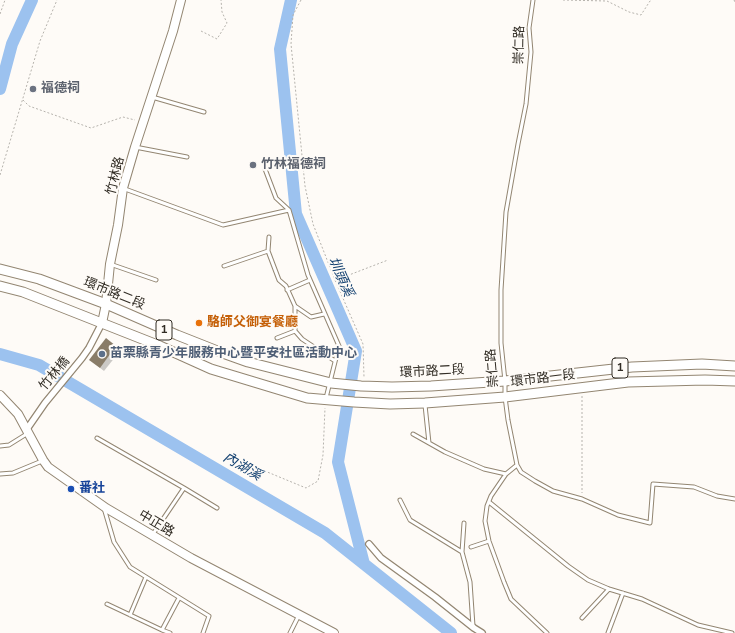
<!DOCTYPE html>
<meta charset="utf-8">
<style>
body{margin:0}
canvas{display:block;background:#fefbf7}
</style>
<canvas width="735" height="633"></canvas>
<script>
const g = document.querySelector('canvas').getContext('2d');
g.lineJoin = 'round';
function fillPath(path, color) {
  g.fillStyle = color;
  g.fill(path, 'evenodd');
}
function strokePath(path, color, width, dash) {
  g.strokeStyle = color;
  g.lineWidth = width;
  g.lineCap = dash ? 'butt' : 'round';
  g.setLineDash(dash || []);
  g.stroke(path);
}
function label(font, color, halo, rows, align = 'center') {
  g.font = font + ' "Nunito Sans","Noto Sans TC",sans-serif';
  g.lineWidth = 4;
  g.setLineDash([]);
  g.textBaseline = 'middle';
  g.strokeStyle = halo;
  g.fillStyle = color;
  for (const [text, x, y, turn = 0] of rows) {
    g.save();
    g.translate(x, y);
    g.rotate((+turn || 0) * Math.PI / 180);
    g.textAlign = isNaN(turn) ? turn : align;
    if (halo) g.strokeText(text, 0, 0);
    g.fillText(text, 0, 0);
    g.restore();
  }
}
const shadow = new Path2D(`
 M106 340 120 351 104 371 95 364Z`);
const river = new Path2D(`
 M291 0 280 49 296 214 356 351 338 462 364 564
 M0 89 12 44 32 0
 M0 354 39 365 325 533 451 633`);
const building = new Path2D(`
 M106 338 116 346 100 368 89 360Z`);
const path = new Path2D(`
 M301 0 293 15 291 44 305 186 313 224 335 280 363 344 364 377
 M563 0 607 1 629 12 641 15 650 1 652 0
 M734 0 735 2
 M0 14 5 0
 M201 31 217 39 227 23 222 12 221 0
 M23 100 29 106 91 128 123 117 135 120
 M0 175 40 41 57 0
 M336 280 388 260
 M582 396V493
 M231 457 306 488 318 481 323 455 325 408`);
const lane = new Path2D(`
 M533 0 529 28 531 52 526 104 518 144 506 212 501 290V343L505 381V397L508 420 517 465 521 472 535 481 553 491 582 499 618 515 650 523 653 484 694 487 717 496 735 499
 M152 97 204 112
 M135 147 187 157
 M265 169 276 198 289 210 308 275 339 346 326 398
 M125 189 223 225 289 210
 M268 251 269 237
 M110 264 156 280
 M224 266 268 251 279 280 286 286 295 306V331L302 339 335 361
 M287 290 310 280
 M295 306 311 317 324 314
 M277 338 295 331
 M425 405 429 443 445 452 484 469 506 474
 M413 434 429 443
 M97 438 184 488 153 534
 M0 446 9 445 25 435 26 433
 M517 465 506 474 491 496 487 506 485 521 489 541 504 582 511 599 547 633
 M0 474 13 473 42 461
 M184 488 217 508
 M400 500 410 520 462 552 470 582 473 626
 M489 502 568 566 588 580 609 589 642 599 698 625 732 633
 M104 508 114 542 130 567 209 616 203 633
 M471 547 489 541
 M462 552 464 523
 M107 604 162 630 170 633
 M130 615 146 577
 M582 618 609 589
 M162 630 179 598
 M290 633 299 615
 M608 633 623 593`);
const street = new Path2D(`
 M27 429 45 403 82 358 89 348 102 323
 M369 544 381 558 435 597 474 628 482 633`);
const secondary = new Path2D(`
 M102 323 106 304 110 264 118 225 123 188 135 147 173 31 181 0
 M0 395 18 414 43 460 48 467 106 508 191 558 334 633`);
const primary = new Path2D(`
 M0 269 39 279 106 304 177 335 220 352 248 362 331 383 361 386 392 387 431 386 505 381 632 367 702 364 735 366
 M0 286 23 292 160 346 211 369 307 398 354 402 390 404 425 403 505 397 628 382 705 380 735 381`);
const markers = [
 [33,89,4,"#6b7280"],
 [253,165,4,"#6b7280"],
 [199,323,4,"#e8710a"],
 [102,354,4,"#5c6f8a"],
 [71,489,4,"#1a4fb4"]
];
const shields = [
 [164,330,16],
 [620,368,16]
];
const shieldNames = [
 ["1",164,330],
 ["1",620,368]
];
const streetNames = [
 ["崇仁路",520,45,-89],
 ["竹林路",116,176,-76],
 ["環市路二段",114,294,22],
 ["崇仁路",493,368,-95],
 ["環市路二段",432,372,-3],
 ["竹林橋",55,374,-50],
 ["環市路一段",543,379,-7],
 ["中正路",156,524,31]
];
const worshipNames = [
 ["福德祠",41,89],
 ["竹林福德祠",261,165]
];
const foodNames = [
 ["駱師父御宴餐廳",207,323]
];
const serviceNames = [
 ["苗栗縣青少年服務中心暨平安社區活動中心",110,354]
];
const transitNames = [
 ["番社",79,489]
];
const waterNames = [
 ["圳頭溪",340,277,66],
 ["內湖溪",242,467,30]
];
fillPath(shadow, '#0003');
strokePath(river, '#9cc2ef', 12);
fillPath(building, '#897c68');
strokePath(lane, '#938672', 5);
strokePath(street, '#938672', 8);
strokePath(secondary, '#938672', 10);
strokePath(primary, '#938672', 11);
strokePath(path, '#b5b2ac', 1, [2, 2]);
strokePath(lane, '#fff', 3);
strokePath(street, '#fff', 5.5);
strokePath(secondary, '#fff', 8);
strokePath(primary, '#fff', 9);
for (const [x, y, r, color] of markers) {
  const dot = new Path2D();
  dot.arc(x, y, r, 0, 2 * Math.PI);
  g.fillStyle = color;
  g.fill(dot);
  strokePath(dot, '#fefbf7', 1.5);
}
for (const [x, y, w] of shields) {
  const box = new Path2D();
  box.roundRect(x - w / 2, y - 10, w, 20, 3);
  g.fillStyle = '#fefbf7';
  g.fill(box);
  strokePath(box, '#312c24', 1);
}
label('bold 12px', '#312c24', null, shieldNames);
label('13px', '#312c24', '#fefbf7', streetNames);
label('bold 13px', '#5b616d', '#fefbf7', worshipNames, 'left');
label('bold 13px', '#c56008', '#fefbf7', foodNames, 'left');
label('bold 13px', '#4e5e75', '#fefbf7', serviceNames, 'left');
label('bold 13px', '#164399', '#fefbf7', transitNames, 'left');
label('italic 14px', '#164372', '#fefbf7', waterNames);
</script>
